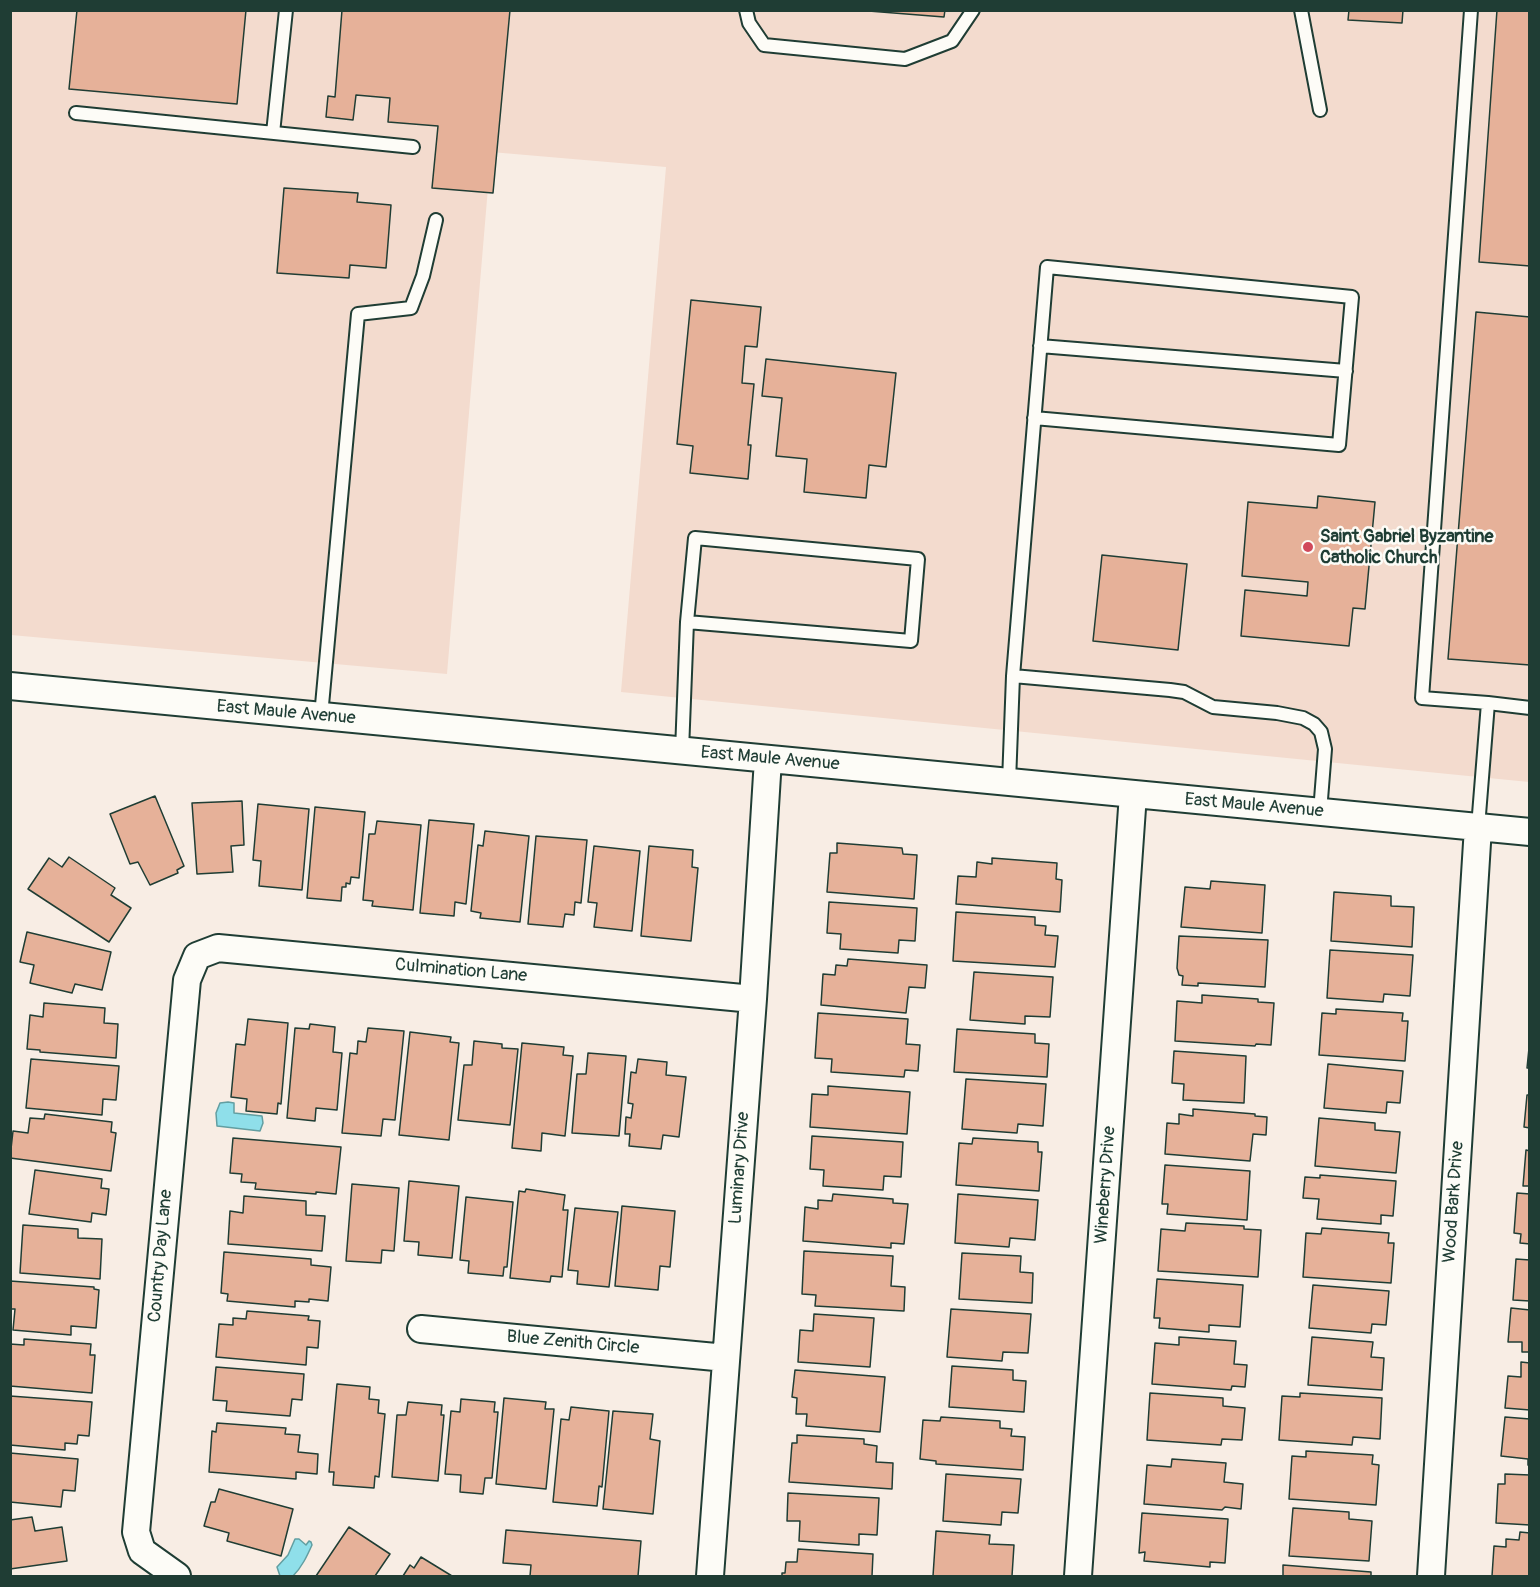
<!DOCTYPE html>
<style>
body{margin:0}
#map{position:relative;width:1540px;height:1587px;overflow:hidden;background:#f8ede4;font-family:Pangolin,sans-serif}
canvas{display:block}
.frame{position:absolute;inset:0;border:12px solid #1f3d34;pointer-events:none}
</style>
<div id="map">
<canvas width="1540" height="1587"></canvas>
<div class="frame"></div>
</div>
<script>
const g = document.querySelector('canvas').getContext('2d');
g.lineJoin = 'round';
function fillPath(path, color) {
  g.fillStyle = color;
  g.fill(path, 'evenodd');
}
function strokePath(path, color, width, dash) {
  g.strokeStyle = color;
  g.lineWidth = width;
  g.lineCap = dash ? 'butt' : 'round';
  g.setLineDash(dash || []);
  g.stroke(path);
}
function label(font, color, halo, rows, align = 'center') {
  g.font = font + ' Pangolin,sans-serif';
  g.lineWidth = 5;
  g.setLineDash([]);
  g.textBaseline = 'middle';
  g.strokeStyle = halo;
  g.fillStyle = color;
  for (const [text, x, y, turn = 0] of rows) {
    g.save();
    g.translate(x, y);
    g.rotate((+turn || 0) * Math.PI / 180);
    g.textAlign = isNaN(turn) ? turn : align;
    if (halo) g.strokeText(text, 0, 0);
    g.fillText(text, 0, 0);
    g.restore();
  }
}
const built = new Path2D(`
 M10 11H1529V782L621 692 666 167 491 152 447 674 11 635Z`);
const water = new Path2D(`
 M228 1102 234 1103V1113L262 1116 263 1123 260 1131 217 1126 216 1113 220 1103Z
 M295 1539H299L306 1545 309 1541 311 1542 312 1545C307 1556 302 1567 293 1576H280L277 1567 288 1555Z`);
const building = new Path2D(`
 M77 10H246L237 104 69 89Z
 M342 10H510L493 193 432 188 438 126 388 122 390 98 356 95 353 120 326 117 328 96 335 97Z
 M856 10H945L944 17Z
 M1349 10H1403L1402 23 1348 20Z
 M1497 10H1530V266L1479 262Z
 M284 188 358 193 357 202 391 205 386 268 350 265 349 278 277 273Z
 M691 300 761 307 757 347 745 346 742 383 754 384 748 445H751L748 479 690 473 693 446 677 444Z
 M1476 312 1530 317V665L1448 659Z
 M766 359 896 373 886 467 869 465 866 498 804 492 807 459 776 456 782 398 762 396Z
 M1318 496 1375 502 1365 609 1353 608 1349 646 1241 636 1245 590 1307 596 1308 582 1242 576 1248 502 1317 508Z
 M1102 555 1187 564 1178 650 1093 641Z
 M155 796 184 866 177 870 178 873 150 885 138 862 130 864 110 814Z
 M242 801 244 845 231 846 233 872 197 874 192 803Z
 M258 804 309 809 302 890 259 886 261 861 253 860Z
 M315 807 365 812 359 878 351 877 350 884 346 883V887H342L341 901 307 898Z
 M429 820 474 824 466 904 455 902 454 916 420 913Z
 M377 821 421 825 413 910 372 906 373 901 363 900 369 834H375Z
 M485 831 529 836 520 922 480 918 481 913 471 911 478 845 483 846Z
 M536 836 587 840 581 903 575 902 574 915 565 914 563 927 528 924Z
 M837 843 902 848 903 854 917 855 914 899 827 892 830 853H837Z
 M594 846 640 851 632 931 594 927 597 903 588 902Z
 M649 846 693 850 692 867 698 868 691 941 641 936Z
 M69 857 115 888 111 895 131 908 109 942 28 889 49 858 62 867Z
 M992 858 1057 863 1056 879 1062 880 1060 912 956 904 958 876 976 877 977 862 992 864Z
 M1211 881 1265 885 1262 933 1181 927 1185 887 1210 889Z
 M1334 892 1391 896V906L1414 907 1412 947 1331 941Z
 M829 902 917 908 915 941 899 940 898 953 840 949 841 934 827 933Z
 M956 912 1035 917V925L1046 926 1045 935 1058 936 1055 967 953 961Z
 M27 932 111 952 102 990 75 984 72 993 30 983 34 965 20 962Z
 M1179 936 1268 940 1265 987 1198 983V986L1182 985 1183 976 1179 975 1177 968Z
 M1330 950 1413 955 1410 996 1384 994 1383 1002 1327 998Z
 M848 959 927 965 925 988 909 987 906 1013 821 1005 823 974 835 975 836 965 847 966Z
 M974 972 1053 977 1050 1017 1025 1016V1024L970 1020Z
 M1202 995 1258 999V1002L1274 1003 1271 1045 1256 1044 1255 1046 1175 1041 1177 1001 1202 1003Z
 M44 1003 105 1008 104 1023 118 1024 116 1058 40 1052V1050L27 1049 30 1015 43 1017Z
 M1336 1009 1403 1013 1402 1021H1408L1405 1061 1319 1055 1322 1013 1336 1014Z
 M818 1013 908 1019 906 1044 920 1045 918 1071 905 1070 904 1077 831 1072 832 1059 815 1058Z
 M248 1019 288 1023 281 1104 278 1103 277 1114 246 1111 247 1099 231 1097 236 1044 245 1045Z
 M310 1024 335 1027 333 1052 342 1053 337 1110 316 1108 315 1121 287 1118 295 1028 309 1029Z
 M368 1028 404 1031 395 1120 383 1119 381 1136 342 1133 350 1053 357 1054 358 1041 366 1042Z
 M957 1029 1035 1034V1043L1049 1044 1047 1077 954 1072Z
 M410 1032 451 1037 450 1042 459 1043 449 1140 399 1135Z
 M1530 1038V1068H1527Z
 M474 1041 502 1044V1048L518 1049 510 1125 458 1120 464 1065H472Z
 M522 1043 564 1047 563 1055 573 1056 565 1136 542 1133 541 1151 512 1148Z
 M1174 1051 1246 1056 1244 1103 1183 1100 1184 1084 1172 1083Z
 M588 1053 626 1056 619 1136 572 1133 577 1074H586Z
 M31 1059 119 1066 116 1100 103 1099 102 1115 26 1108Z
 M638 1059 667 1062 666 1075 686 1077 679 1137 663 1135 661 1149 629 1146 630 1134H625L626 1117 631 1118 633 1104 628 1103 631 1072 636 1073Z
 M1328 1064 1403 1071 1400 1103 1387 1102 1386 1113 1324 1108Z
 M966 1079 1046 1084 1043 1126 1018 1124 1017 1133 962 1129Z
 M828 1086 910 1092 907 1134 810 1127 812 1094 828 1095Z
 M1527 1095H1530V1128L1524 1127Z
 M1193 1109 1255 1114V1116L1267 1117 1266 1135 1253 1134 1250 1161 1165 1154 1167 1123 1179 1124V1114L1193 1116Z
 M45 1114 112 1122 111 1132 116 1133 111 1171 10 1158 13 1131 28 1133 30 1118 44 1119Z
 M1319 1118 1375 1123V1130L1400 1132 1396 1173 1315 1166Z
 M812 1136 903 1142 901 1177 884 1176 883 1190 823 1186 824 1170 810 1169Z
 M233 1138 341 1147 336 1194 316 1192V1194L255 1189 256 1183 241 1182 242 1174 230 1173Z
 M973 1138 1038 1142V1152H1042L1039 1191 956 1185 959 1143 972 1144Z
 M1526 1150 1530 1151V1186H1523Z
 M1165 1165 1250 1171 1247 1220 1167 1214 1168 1204H1162Z
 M35 1170 102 1179 101 1188 109 1189 106 1215 92 1213 91 1222 29 1214Z
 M1320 1175 1396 1181 1393 1216 1381 1215V1224L1317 1219 1319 1199 1303 1198 1305 1177 1320 1178Z
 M409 1181 459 1186 452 1258 418 1255 419 1242 404 1241Z
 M352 1184 399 1188 394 1251 382 1250 381 1263 346 1261Z
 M526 1189 565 1195 563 1210H568L562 1277 551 1276 550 1282 510 1278 519 1191 525 1192Z
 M1517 1193 1530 1194V1244L1520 1243 1521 1234 1514 1233Z
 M833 1194 893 1199V1203L908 1204 904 1244 891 1243V1248L803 1241 805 1207 818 1209V1200L832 1201Z
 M958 1194 1038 1200 1035 1240 1010 1238 1009 1247 955 1243Z
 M244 1196 306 1201V1215L325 1216 322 1251 228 1244 230 1211 243 1213Z
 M466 1197 513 1202 507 1267H504L503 1276 468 1273 469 1261 460 1260Z
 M622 1206 675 1211 670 1267 660 1266 658 1290 615 1286Z
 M575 1208 618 1212 609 1287 577 1284 578 1271 568 1270Z
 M1186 1223 1244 1226V1229L1261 1230 1258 1277 1158 1271 1161 1229 1185 1231Z
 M23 1225 78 1229V1238L102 1239 100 1279 20 1273Z
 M1322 1228 1389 1233 1388 1243H1394L1391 1283 1303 1277 1306 1233 1321 1234Z
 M804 1251 893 1256 891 1286 905 1287 904 1311 815 1306 816 1295 802 1294Z
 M224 1252 311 1259V1265L331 1267 328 1301 309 1299V1302L295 1301V1307L227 1301 228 1294 221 1293Z
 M962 1253 1021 1256 1020 1272 1033 1273 1032 1303 959 1299Z
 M1516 1259 1530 1260V1301L1513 1300Z
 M1157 1279 1243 1285 1240 1327 1209 1325V1332L1159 1328 1160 1318H1154Z
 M10 1281 94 1287V1289L99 1290 96 1328 71 1326V1335L13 1330 15 1309H10Z
 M1313 1285 1389 1291 1386 1325 1372 1324 1371 1333 1309 1328Z
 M1511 1308 1530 1310V1352H1522V1342H1508Z
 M951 1309 1031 1314 1028 1353 1003 1352 1002 1361 947 1357Z
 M247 1311 309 1316 308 1320 320 1321 318 1348 307 1347 306 1365 216 1357 219 1324 233 1325V1318L246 1319Z
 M814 1314 874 1318 870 1367 798 1362 800 1330 813 1331Z
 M1179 1337 1236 1341 1234 1364 1247 1365 1245 1387 1232 1386 1231 1390 1152 1384 1155 1343 1179 1345Z
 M1312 1337 1373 1342 1371 1357 1384 1358 1382 1390 1308 1385Z
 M24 1339 91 1344 90 1355H95L92 1393 10 1386V1344L24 1345Z
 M1521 1362 1530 1363V1410L1505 1408 1508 1376 1521 1377Z
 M952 1366 1013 1370V1380L1026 1381 1024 1412 949 1407Z
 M216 1367 304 1374 302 1400 292 1399 290 1416 226 1411 227 1401 213 1400Z
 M795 1370 885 1377 880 1432 806 1426 807 1414H796L797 1398 792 1397Z
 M337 1384 370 1387 369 1399 379 1400 378 1413 385 1414 379 1477 375 1476 374 1488 333 1485 334 1472H329Z
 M1150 1393 1223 1398V1406L1245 1408 1242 1440 1222 1439 1221 1445 1147 1440Z
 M1300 1393 1382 1398 1380 1439 1353 1437 1352 1445 1279 1440 1282 1396 1300 1397Z
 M10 1396 92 1402 89 1436 78 1435 77 1444 65 1443V1450L10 1445Z
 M504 1398 546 1402 545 1409H554L546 1489 496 1484Z
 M461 1399 495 1402 494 1412H498L492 1478H485L483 1494 460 1492 461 1475 445 1474 451 1411 460 1412Z
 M408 1402 442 1405 441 1415H444L438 1481 392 1477 397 1415H406Z
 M571 1407 609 1411 602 1487 599 1486 597 1506 553 1502 561 1419 569 1420Z
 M613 1411 653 1414 650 1439 660 1441 653 1514 603 1509Z
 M941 1417 1000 1421V1428L1012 1429 1011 1436 1025 1437 1023 1470 936 1464V1461L920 1459 923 1420 940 1421Z
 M1505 1417 1530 1419V1466L1528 1465V1459L1501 1456Z
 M217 1423 286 1428 285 1434 300 1435 298 1452 318 1454 317 1474 296 1472V1479L209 1472 212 1431 216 1432Z
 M797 1435 864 1439V1444L877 1446 876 1462 893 1463 892 1489 789 1482 792 1443H797Z
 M1306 1451 1373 1455 1372 1464 1379 1465 1376 1505 1289 1499 1292 1456 1306 1457Z
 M10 1453 78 1459 75 1491 63 1490 61 1507 10 1502Z
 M1172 1459 1226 1463 1224 1482 1243 1484 1241 1509 1225 1507 1222 1510 1144 1504 1147 1465 1171 1467Z
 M946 1474 1021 1479 1018 1513 1002 1512 1001 1525 943 1521Z
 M1505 1474 1530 1475V1525L1496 1523 1498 1484H1505Z
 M219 1489 293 1509 281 1556 227 1541 229 1533 204 1526 211 1502H215Z
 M788 1493 879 1498 877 1535 859 1534V1545L799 1541 800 1521H787Z
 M1293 1508 1349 1512V1519L1372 1521 1369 1561 1289 1556Z
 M1142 1513 1228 1519 1225 1563 1210 1562V1567L1144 1561 1145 1552 1139 1553Z
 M32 1517 35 1531 62 1527 67 1561 10 1569V1520Z
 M349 1527 390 1554 375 1576H316Z
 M506 1530 641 1541 638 1576H530L531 1565 503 1563Z
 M936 1531 990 1535 989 1544 1014 1545 1012 1576H933Z
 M1520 1532 1530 1533V1576H1492L1494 1546 1506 1547V1539L1519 1540Z
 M798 1549 873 1554 872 1576H782V1573H785L786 1562H797Z
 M421 1557 452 1576H403L410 1565 414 1568Z
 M1283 1565 1371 1572V1576H1283Z`);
const lane = new Path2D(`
 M746 10 749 23 764 45 905 59 952 41 973 10
 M1301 10 1320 110
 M1471 10 1422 698 1488 703
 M76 113 413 147
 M273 133 286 10
 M1040 346 1346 371
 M1013 676 1170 690 1184 692 1213 707 1277 713 1303 718 1314 724 1321 732 1325 749 1320 812
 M321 716 358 314 411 308 423 276 436 220
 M682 751 687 622 695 538 918 559 911 641 687 622
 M1009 782 1013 676 1047 267 1352 297 1339 445 1034 418
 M1478 827 1488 703 1530 708`);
const street = new Path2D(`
 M10 686 1530 832
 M421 1329 726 1358
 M177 1576 142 1551 136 1532 187 980 197 956 218 948 753 999
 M710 1576 753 999 768 759
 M1078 1576 1133 794
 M1431 1576 1478 827`);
const markers = [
 [1308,547,6,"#d1495b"]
];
const poiNames = [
 ["Saint Gabriel Byzantine",1320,537],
 ["Catholic Church",1320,558]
];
const streetNames = [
 ["East Maule Avenue",286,713,5],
 ["East Maule Avenue",770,759,5],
 ["East Maule Avenue",1254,806,5],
 ["Culmination Lane",461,971,5],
 ["Luminary Drive",740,1168,-86],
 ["Wineberry Drive",1106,1185,-86],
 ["Wood Bark Drive",1454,1202,-86],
 ["Country Day Lane",161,1256,-85],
 ["Blue Zenith Circle",573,1343,5]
];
fillPath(built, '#f3dbce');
fillPath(water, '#8fdfea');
strokePath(water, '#629ea1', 1.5);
fillPath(building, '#e6b199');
strokePath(building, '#1f3d34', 1.5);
strokePath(lane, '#1f3d34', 16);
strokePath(street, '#1f3d34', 30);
strokePath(lane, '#fdfcf7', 12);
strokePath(street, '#fdfcf7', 26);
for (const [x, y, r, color] of markers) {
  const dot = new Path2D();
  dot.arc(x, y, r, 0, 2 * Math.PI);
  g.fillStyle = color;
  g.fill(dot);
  strokePath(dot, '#fdfcf7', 2);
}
label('bold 18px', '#1f3d34', '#fdfcf7', poiNames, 'left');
label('18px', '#1f3d34', '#fdfcf7', streetNames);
</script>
